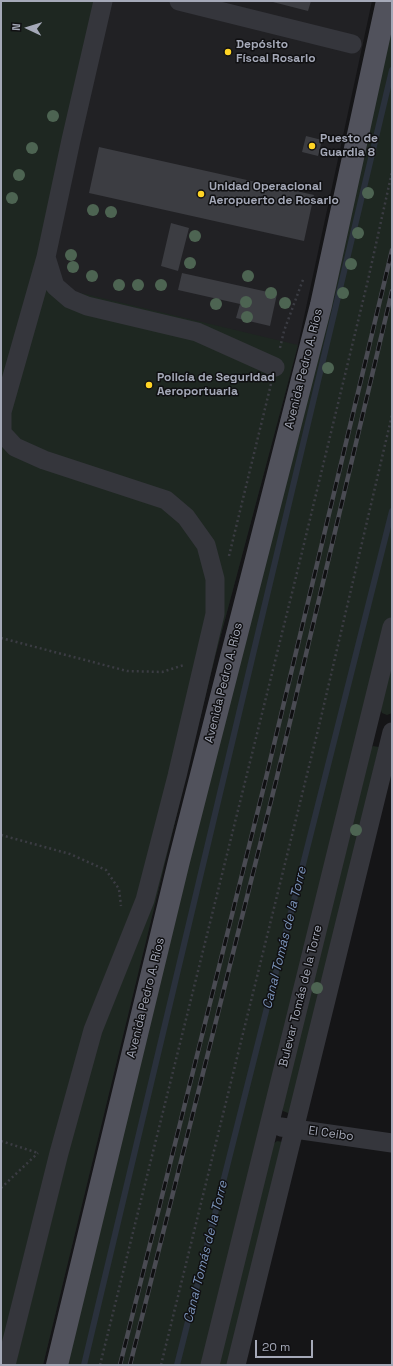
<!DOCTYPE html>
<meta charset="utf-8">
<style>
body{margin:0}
#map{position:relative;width:393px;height:1366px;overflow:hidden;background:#151517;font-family:"Space Grotesk",sans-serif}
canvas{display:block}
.frame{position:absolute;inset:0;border:2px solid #a5a9b8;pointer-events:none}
.north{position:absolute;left:8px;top:8px;width:40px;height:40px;-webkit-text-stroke:3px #101012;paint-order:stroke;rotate:274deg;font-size:11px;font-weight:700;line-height:16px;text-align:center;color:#a5a9b8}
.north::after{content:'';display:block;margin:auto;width:14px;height:18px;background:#a5a9b8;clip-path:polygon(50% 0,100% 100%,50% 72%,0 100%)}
.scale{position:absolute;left:255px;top:1340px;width:58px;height:18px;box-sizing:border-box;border:2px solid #a5a9b8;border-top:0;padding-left:5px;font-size:12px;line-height:14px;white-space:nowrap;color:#a5a9b8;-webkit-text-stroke:3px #101012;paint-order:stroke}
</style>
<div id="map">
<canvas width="393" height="1366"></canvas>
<div class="frame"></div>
<div class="north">N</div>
<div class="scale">20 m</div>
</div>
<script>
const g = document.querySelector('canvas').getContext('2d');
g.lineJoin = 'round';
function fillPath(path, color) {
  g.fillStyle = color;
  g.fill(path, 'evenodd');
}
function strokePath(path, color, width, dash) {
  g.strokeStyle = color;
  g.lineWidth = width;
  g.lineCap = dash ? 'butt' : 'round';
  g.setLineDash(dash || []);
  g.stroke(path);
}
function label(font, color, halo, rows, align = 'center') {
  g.font = font + ' "Space Grotesk",sans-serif';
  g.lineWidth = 3;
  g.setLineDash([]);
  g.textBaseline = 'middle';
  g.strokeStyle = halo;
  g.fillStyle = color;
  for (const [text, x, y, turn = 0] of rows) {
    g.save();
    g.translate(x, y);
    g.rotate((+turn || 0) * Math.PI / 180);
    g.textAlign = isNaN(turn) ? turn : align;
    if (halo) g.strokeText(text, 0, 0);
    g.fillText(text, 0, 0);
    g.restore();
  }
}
const built = new Path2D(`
 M1 1H372L298 345 215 657 43 1365Z`);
const green = new Path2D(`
 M1 1H107L43 284 298 345 215 657 43 1365H1Z
 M392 1V627L210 1365H57Z
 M392 656V713L387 715 382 713 380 708Z
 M373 746 379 747 293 1111 288 1113 283 1111 281 1106 369 750Z
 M277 1141 283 1142 230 1365H217L272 1145Z`);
const stream = new Path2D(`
 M84 1365 392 70
 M177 1365 392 511`);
const building = new Path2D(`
 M269 1H311L308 11Z
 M306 136 322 140 318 156 302 152Z
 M99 147 314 195 304 241 89 193Z
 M171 223 189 228 178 271 161 266Z
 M182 273 277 294 270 326 236 318 240 304 178 290Z`);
const path = new Path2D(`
 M280 348 284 331 304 277
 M229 556 271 384
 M1 638 127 671 162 672 184 665
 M1 835 70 854 106 870 119 889 121 906
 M1 1141 38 1153
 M1 1188 38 1153
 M100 1365 294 585 368 280 392 172
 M161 1365 319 726 392 415`);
const minor = new Path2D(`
 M103 1 71 140 46 257 55 286 70 299 87 306 197 332 275 367
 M179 1 352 44
 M281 1127 392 1143
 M6 1365 59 1153 93 1030 145 900 177 776 215 614V579L206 545 186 517 166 500 44 460 15 447 2 433V412L46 257
 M210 1365 392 627
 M236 1365 392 732`);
const major = new Path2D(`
 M57 1365 179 861 321 305 387 1`);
const rail = new Path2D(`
 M120 1365 266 778 392 250
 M130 1365 276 781 392 291`);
const trees = [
 [53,116],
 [32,148],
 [19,175],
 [368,193],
 [12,198],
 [93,210],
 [111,212],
 [358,233],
 [195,236],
 [71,255],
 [190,263],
 [351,264],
 [73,267],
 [92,276],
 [248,276],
 [119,285],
 [138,285],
 [161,285],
 [271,293],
 [343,293],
 [246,302],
 [285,303],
 [216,304],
 [247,317],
 [328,368],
 [356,830],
 [317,988]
];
const markers = [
 [228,52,4,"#ffd425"],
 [312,146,4,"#ffd425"],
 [201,194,4,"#ffd425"],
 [149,385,4,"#ffd425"]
];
const poiNames = [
 ["Depósito",236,45],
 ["Físcal Rosario",236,59],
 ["Puesto de",320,139],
 ["Guardia 8",320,153],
 ["Unidad Operacional",209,187],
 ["Aeropuerto de Rosario",209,201],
 ["Policía de Seguridad",157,378],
 ["Aeroportuaria",157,392]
];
const streetNames = [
 ["Avenida Pedro A. Ríos",304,369,-76],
 ["Avenida Pedro A. Ríos",224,683,-76],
 ["Bulevar Tomás de la Torre",301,996,-76],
 ["Avenida Pedro A. Ríos",146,998,-76],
 ["El Ceibo",331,1134,8]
];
const waterNames = [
 ["Canal Tomás de la Torre",285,938,-76],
 ["Canal Tomás de la Torre",206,1252,-76]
];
fillPath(built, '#212124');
fillPath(green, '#1e2721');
strokePath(stream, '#2a313c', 6);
fillPath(building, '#3c3d42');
strokePath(path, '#3b3c43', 2.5, [2, 3]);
strokePath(minor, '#35363c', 19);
strokePath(major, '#51525c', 22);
strokePath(rail, '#4a4b53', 4.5);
strokePath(rail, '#101012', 3, [9]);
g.fillStyle = '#4d6452';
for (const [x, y] of trees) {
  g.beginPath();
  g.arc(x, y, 6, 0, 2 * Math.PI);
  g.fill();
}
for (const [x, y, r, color] of markers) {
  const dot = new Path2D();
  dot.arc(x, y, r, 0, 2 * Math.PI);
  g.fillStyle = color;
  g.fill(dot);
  strokePath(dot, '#101012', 1.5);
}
label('bold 12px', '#a5a9b8', '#101012', poiNames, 'left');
label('12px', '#a5a9b8', '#101012', streetNames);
label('italic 13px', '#7991b7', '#101012', waterNames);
</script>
